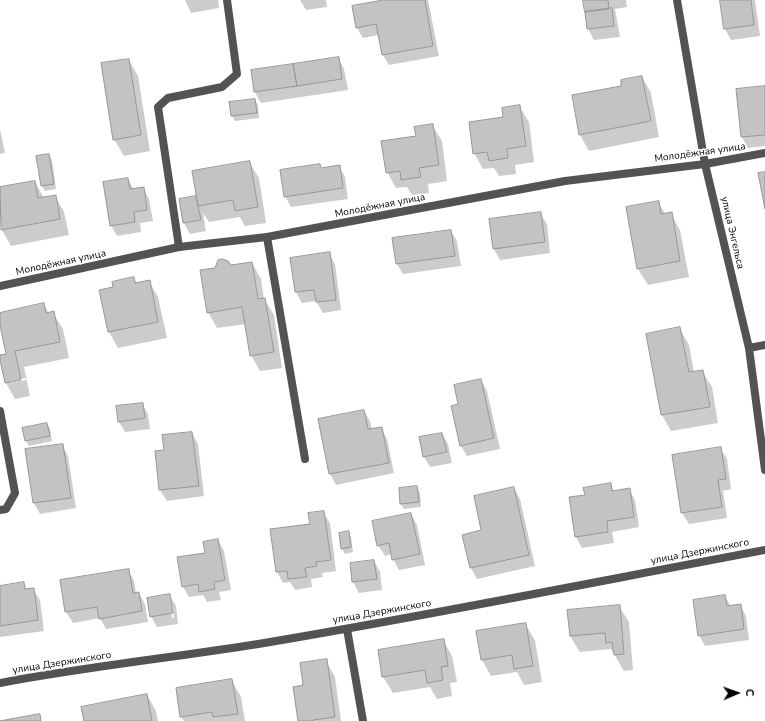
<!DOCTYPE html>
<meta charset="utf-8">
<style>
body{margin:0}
#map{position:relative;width:765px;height:721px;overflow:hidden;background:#fff;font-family:"Nunito Sans",sans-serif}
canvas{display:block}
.north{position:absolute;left:717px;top:673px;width:40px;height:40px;-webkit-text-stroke:3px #fff;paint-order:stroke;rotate:88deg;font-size:11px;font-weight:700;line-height:16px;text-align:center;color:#000}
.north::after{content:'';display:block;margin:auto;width:14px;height:18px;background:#000;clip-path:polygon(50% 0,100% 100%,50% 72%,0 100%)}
</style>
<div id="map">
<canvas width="765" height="721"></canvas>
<div class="north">С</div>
</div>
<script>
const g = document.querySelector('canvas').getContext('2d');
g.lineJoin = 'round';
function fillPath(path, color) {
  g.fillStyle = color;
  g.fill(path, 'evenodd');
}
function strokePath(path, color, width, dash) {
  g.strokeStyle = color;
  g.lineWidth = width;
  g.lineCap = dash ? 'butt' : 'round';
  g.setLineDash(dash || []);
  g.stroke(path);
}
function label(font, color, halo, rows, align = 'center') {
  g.font = font + ' "Nunito Sans",sans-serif';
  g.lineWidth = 3;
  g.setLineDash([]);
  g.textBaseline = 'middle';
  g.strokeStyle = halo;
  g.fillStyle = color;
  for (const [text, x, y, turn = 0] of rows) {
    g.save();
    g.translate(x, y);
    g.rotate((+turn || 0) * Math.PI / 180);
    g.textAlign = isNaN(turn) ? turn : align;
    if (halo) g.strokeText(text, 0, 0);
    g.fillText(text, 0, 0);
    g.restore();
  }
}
const shadow = new Path2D(`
 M185 0H218L219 8 191 13Z
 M300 0H326L327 7 306 10Z
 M384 0H428L439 56 389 65 383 55 379 35 363 38 357 28Z
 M584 0H626L627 7 615 9 620 37 594 40 588 29Z
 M721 0H755L760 36 731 40 725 29Z
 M338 58 344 69 348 90 261 103 255 92Z
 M129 60 138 76 150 151 124 156 114 139Z
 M642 77 651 93 659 137 589 151 580 135 623 86Z
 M765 87V146L748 148 742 137Z
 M255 100 258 105 259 118 235 121 232 116 230 103Z
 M519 106 529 122 534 162 515 165 516 174 499 176 494 168 483 169 474 153 504 118Z
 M432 125 442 141 447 181 428 184 429 193 412 195 407 187 396 188 387 172 417 137Z
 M0 129 5 153 0 154Z
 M49 155 52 160 56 189 45 191 42 186 37 157Z
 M249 162 259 178 266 223 245 226 240 217 209 222 203 213 206 231 190 234 184 223 180 200 196 197 198 201Z
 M339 166 345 177 348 199 291 207 285 196 321 169Z
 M128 179 134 190 143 188 149 199 153 221 140 223 141 232 117 236 111 225Z
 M35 182 44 198 55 196 64 212 69 235 11 246 2 230 0 219V188Z
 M658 202 666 215 671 214 680 230 689 277 648 285 638 269 627 208Z
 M540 213 547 224 550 253 500 260 494 249Z
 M451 231 457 241 461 266 403 274 397 264Z
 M329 254 335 264 341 310 323 313 316 301 302 303 296 292 292 259Z
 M252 263 261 279 264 299 274 315 282 368 260 371 251 355 246 324 217 328 208 312 215 269Z
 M134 278 137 284 149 281 158 297 167 338 118 348 109 332 114 288Z
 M44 305 49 314 53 313 63 329 69 358 24 367 30 396 15 399 6 383 0 356 7 354 0 320V314ZM26 378V380L10 383V381Z
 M680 329 689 345 694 372 702 371 712 387 718 423 671 431 662 415 647 334Z
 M481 380 487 391 500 449 467 456 461 446 459 405Z
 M142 404 148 414 150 429 125 432 119 422Z
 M364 411 370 421 372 430 381 428 387 439 394 473 336 485 330 474 319 419Z
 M47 424 50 429 52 441 29 446 26 441Z
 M192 433 198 444 204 496 167 501 160 490 156 452 165 451Z
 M442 434 448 444 452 463 430 467 424 457Z
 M62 445 68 456 76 508 40 514 34 503 26 450Z
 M720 448 727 459 731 489 723 491 727 518 689 524 682 513 673 456Z
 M610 484 614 491 629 489 635 500 639 527 612 532 614 543 582 548 576 537 586 496Z
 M417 487 420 493 421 507 404 509 401 504Z
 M514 488 520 499 535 566 477 579 471 568 463 535 482 531Z
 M323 512 330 523 336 571 322 573 323 577 311 579 312 587 295 590 290 582 283 583 277 572 271 530 311 524Z
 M411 514 417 525 425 565 399 570 393 559 392 554 385 556 378 545Z
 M348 532 351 537 353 552 345 554 342 549Z
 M218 540 224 551 231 590 219 592 221 600 207 602 203 595 189 597 183 587 206 553Z
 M374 561 380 572 382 590 359 593 353 582 351 564Z
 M128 570 134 581 136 593H139L145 604 148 622 106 629 100 618 73 623 66 612 61 581Z
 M23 583 27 590 33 589 40 600 44 631 0 637V587Z
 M170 596 176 606 178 624 157 627 151 616ZM171 606H173L174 618H172Z
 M725 596 731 607 740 605 746 616 749 640 705 646 699 635Z
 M619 606 629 622 633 670 624 671 611 649 580 652 570 636 568 611Z
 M525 624 535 640 542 682 524 685 517 672 491 676 482 660 477 632Z
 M443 640 452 656 457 682 450 683 452 696 437 699 430 687 393 693 383 677Z
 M326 661 335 677 341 721H299Z
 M232 681 241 697 245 721H184L181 717Z
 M147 695 156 711 158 721H85Z`);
const building = new Path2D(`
 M383 0H425L433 46 382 55 376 24 356 28 352 6Z
 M583 0H608L609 9 585 12Z
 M720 0H751L754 25 724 29Z
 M612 8 614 26 587 29 585 12Z
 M339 57 342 79 297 86 293 64Z
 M129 59 141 135 113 140 101 63Z
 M293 64 297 86 254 92 251 70Z
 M642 76 651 121 579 135 572 95 621 86V80Z
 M765 86V135L741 137 736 89Z
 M255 99 257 113 231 116 229 102Z
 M520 105 526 146 507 149 508 158 489 161 487 152 473 154 469 122 503 117 502 108Z
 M433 124 439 165 419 168 421 177 401 180 400 171 386 173 381 141 416 136 414 127Z
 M49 154 54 184 41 186 36 156Z
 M250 161 258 207 235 211 233 200 198 206 192 171Z
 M320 164 321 168 340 165 343 188 284 197 280 170Z
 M765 172V209L758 173Z
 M128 178 130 189 144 187 147 210 134 212 135 222 110 226 103 182Z
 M35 181 38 198 56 195 60 219 1 230 0 187Z
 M196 196 201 220 183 223 179 199Z
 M659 201 661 214 672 212 680 261 637 269 626 207Z
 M541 212 545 242 493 249 489 219Z
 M451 230 455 256 396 264 392 238Z
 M330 252 336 300 316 302 314 290 295 292 290 258Z
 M223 259 228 261 231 265 252 262 258 299 265 298 274 352 250 356 242 307 207 313 200 270 215 268 218 260Z
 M134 277 135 283 150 280 158 322 108 332 99 290 113 287 112 282Z
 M44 303 46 313 54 311 60 342 15 351 21 380 5 383 0 360V355L6 354 0 325V313Z
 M680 327 689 372 703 370 710 407 661 415 646 334Z
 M481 379 494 438 460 446 451 406 458 404 454 385Z
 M143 403 145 418 118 422 116 406Z
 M364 410 368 429 382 427 389 463 329 474 318 419Z
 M47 423 50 436 25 441 22 428Z
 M192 432 199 486 159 490 155 451 164 450 162 435Z
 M442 433 447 452 423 457 419 437Z
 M63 444 71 498 33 503 25 449Z
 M721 447 726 479 718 480 722 507 681 513 672 455Z
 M611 483 612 491 630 488 634 517 607 521 608 532 575 537 569 497 585 495 583 488Z
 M417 486 419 502 400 504 399 488Z
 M514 487 529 555 470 568 462 535 481 530 474 496Z
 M324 511 331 560 316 562 317 566 305 568 307 577 288 579 287 571 276 572 270 529 310 524 308 513Z
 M411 513 420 554 392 560 389 543 377 546 372 521Z
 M349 531 351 547 341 549 339 533Z
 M218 539 225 580 214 582 215 589 199 592 198 584 182 587 177 557 205 553 203 542Z
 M374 560 377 579 352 582 350 563Z
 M129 569 133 593 139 592 142 611 99 619 97 607 65 612 60 580Z
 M24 582 25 589 34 588 38 620 0 626V586Z
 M170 594 173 613 150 617 147 598Z
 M725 595 727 606 741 604 744 629 698 636 693 600Z
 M620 605 624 654 614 655 612 642 606 643 605 633 570 636 567 610Z
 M526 623 533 666 514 669 512 655 481 660 476 631Z
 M444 639 448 666 441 667 443 680 427 683 425 670 382 677 378 650Z
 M327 659 335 717 313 720V721H298L293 687 303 685 300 663Z
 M232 679 238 714 213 717 212 712 180 717 176 688Z
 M147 694 152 721H84L81 707Z
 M40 714 41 721H0Z`);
const lane = new Path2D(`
 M267 237 305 459
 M179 247 158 107 168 98 222 87 237 74 227 0
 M0 411 15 493 6 509 0 510
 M347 629 363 721`);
const street = new Path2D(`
 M677 0 705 164 749 348 765 470
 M0 286 179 247 267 237 565 181 705 164 765 153
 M749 348 765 345
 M0 683C90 666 180 657 270 642 436 614 600 581 765 550`);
const streetNames = [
 ["Молодёжная улица",700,153,-8],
 ["Молодёжная улица",380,206,-11],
 ["улица Энгельса",732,233,77],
 ["Молодёжная улица",61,263,-12],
 ["улица Дзержинского",700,552,-11],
 ["улица Дзержинского",382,612,-10],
 ["улица Дзержинского",62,663,-9]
];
fillPath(shadow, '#0003');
fillPath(building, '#c3c3c3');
strokePath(building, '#979797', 1);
strokePath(lane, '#535353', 8);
strokePath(street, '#535353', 8);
label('10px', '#000', '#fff', streetNames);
</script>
